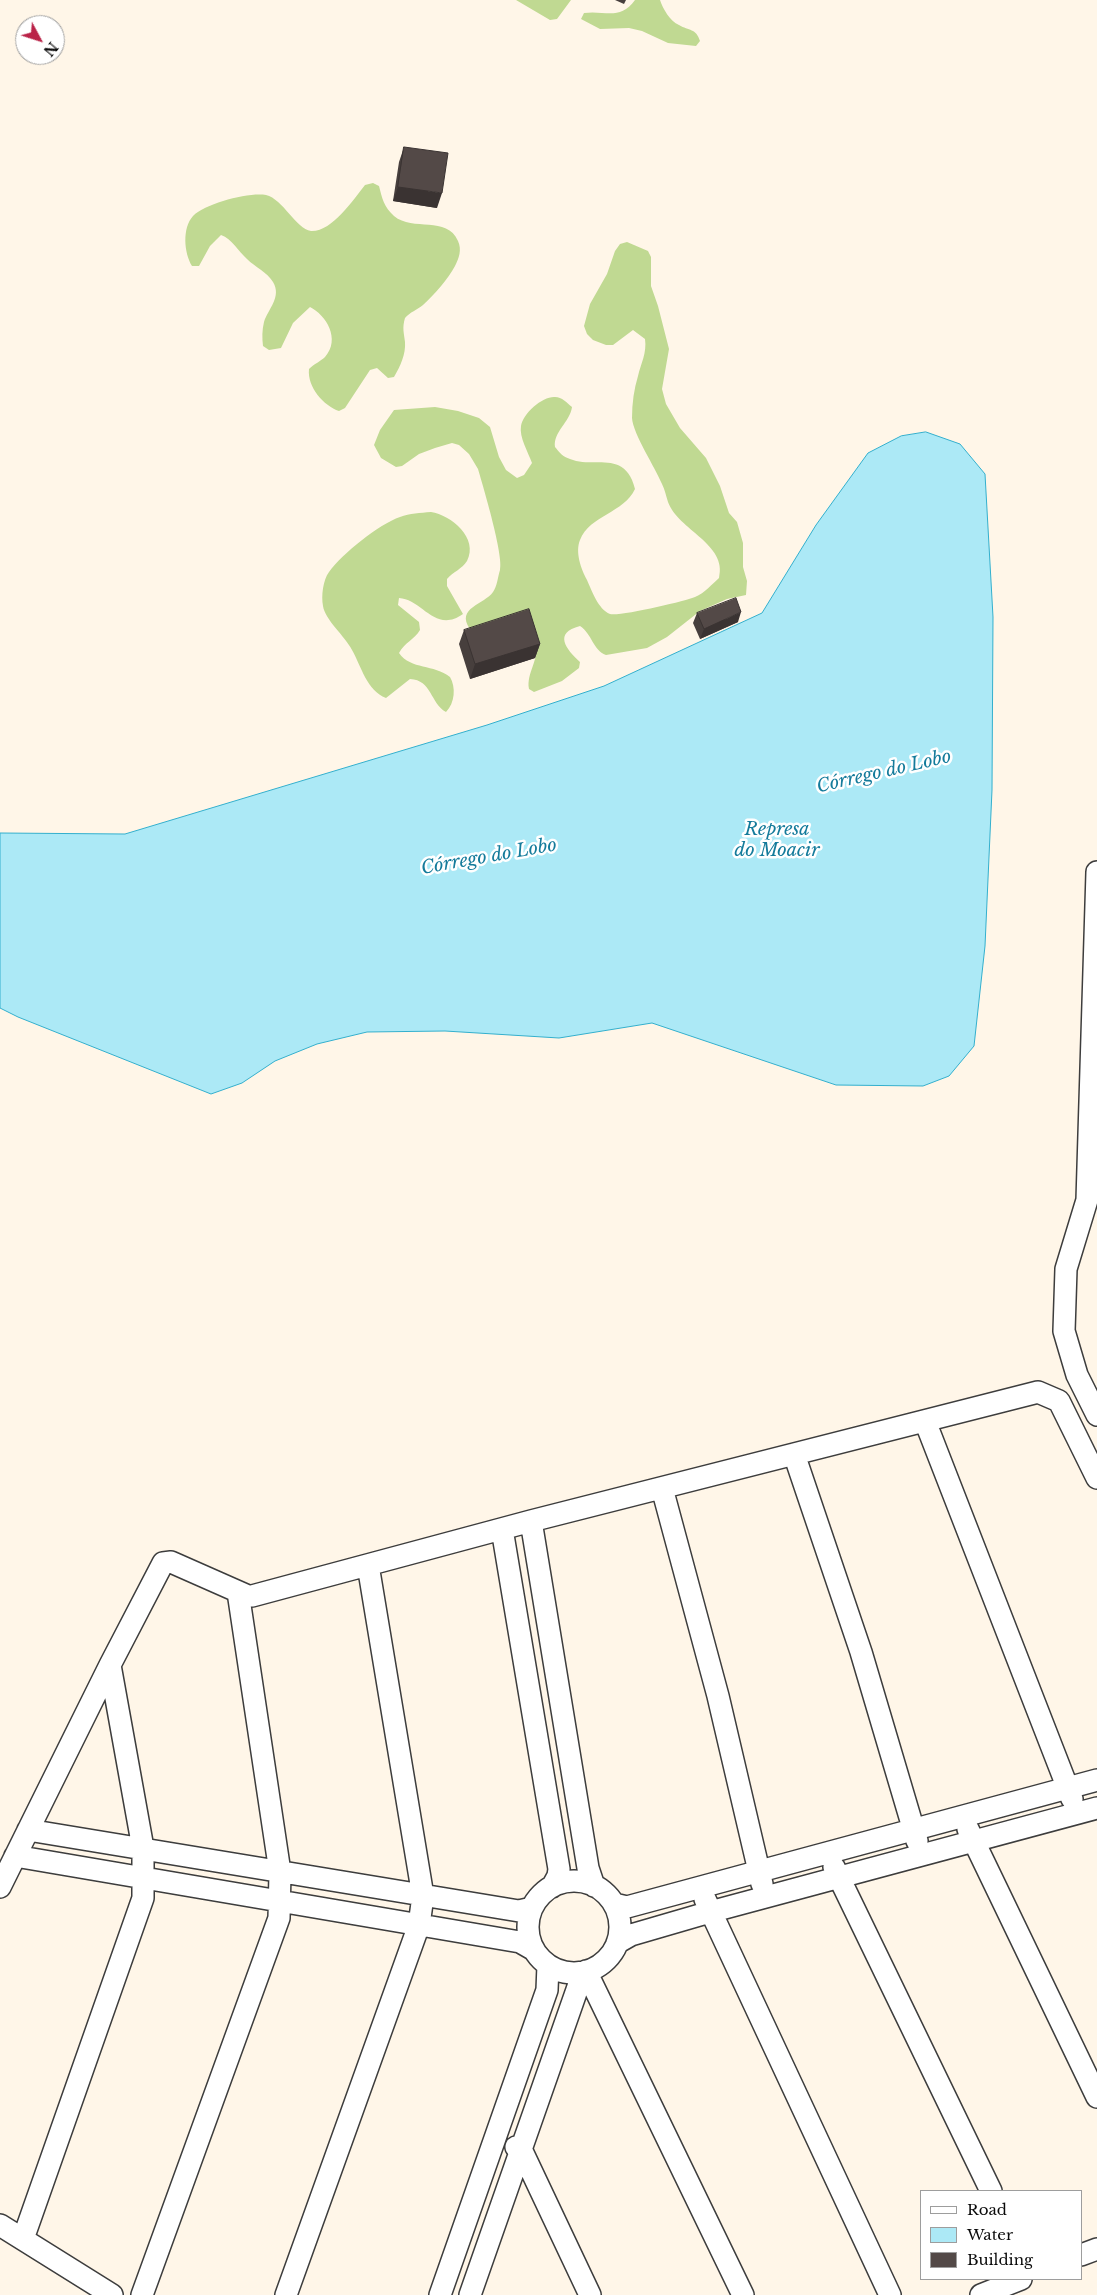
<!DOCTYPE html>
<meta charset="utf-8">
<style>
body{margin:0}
#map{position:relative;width:1097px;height:2295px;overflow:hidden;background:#fff6e8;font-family:"Libre Baskerville",serif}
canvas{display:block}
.legend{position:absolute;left:920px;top:2190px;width:162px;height:90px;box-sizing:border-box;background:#fff;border:1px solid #9d9d9d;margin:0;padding:6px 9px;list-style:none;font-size:15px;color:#0a0a0a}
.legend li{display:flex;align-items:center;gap:10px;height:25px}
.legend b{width:25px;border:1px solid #9d9d9d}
.north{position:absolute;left:15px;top:15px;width:50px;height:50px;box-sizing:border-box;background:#fff;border:1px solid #9d9d9d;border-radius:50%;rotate:130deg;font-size:14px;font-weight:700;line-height:20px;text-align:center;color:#0a0a0a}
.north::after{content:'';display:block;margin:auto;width:18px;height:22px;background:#ba2348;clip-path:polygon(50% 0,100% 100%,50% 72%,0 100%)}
</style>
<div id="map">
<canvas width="1097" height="2295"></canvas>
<ul class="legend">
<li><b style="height:6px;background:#fff"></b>Road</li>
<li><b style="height:14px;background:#ace9f6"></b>Water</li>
<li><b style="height:14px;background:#534947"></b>Building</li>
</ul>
<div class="north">N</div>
</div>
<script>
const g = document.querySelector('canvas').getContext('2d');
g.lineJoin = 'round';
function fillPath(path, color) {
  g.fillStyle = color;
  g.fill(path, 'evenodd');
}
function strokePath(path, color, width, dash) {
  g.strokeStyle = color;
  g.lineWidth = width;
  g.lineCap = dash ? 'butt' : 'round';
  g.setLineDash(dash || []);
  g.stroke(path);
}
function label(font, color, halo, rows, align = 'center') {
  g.font = font + ' "Libre Baskerville",serif';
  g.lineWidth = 5;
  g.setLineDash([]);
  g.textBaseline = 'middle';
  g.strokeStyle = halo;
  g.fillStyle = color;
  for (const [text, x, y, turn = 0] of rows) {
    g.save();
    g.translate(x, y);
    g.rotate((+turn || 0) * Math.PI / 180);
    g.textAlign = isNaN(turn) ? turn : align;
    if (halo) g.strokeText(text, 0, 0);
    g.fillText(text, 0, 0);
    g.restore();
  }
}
const forest = new Path2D(`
 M516 0H571L557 19 550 20Z
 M635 0H660C663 9 670 21 679 25 689 31 696 28 700 41L696 46 668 43 642 31 629 28 600 29 581 19 584 13C605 10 620 21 635 0Z
 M373 183 379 186C382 198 384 207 394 216 413 232 447 215 458 241 462 250 459 258 455 266 448 279 434 295 423 305 417 310 410 312 405 318 402 328 404 333 405 342 406 354 400 367 394 377L388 378 377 368 370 370 345 408 339 411C324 406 307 387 309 369 314 364 321 361 325 357 341 339 326 315 310 307L293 323 281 348 269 350 263 346C262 338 262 330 264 322 268 309 282 297 273 282 267 272 255 267 247 259 238 251 232 239 221 235L210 246 199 266H192C184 253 182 228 193 216 206 203 249 192 266 195 283 199 296 229 311 231 332 232 353 200 365 185Z
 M627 242 648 251 651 257V286L658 306 669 349 662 389 666 404 680 428 706 458 720 486 729 513 737 522 743 543V567L747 581 746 595 727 599 700 611 667 637 647 648 606 655C593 650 592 634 580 626 553 633 566 649 580 662L579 668 562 681 534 692 529 689C526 673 540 659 535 645L470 629C455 608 485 604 493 592 497 587 498 576 500 570 504 556 483 486 478 469L469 454 459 445 452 443 435 448 419 454 402 466 396 467 381 458 374 445 380 430 394 410 435 407 458 411 479 418 490 427 499 457 506 470 517 478 524 475 532 463C528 452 519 437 521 426 523 413 543 396 555 397 562 397 567 403 572 407 570 422 553 432 555 447 559 452 563 457 570 459 594 469 625 449 635 489 624 513 590 515 580 540 575 552 581 569 587 580 592 591 598 609 610 614 618 617 686 601 695 597 705 593 712 584 719 578 728 544 678 530 668 502 666 496 665 490 662 484 655 467 633 434 632 418 632 403 634 389 638 376 641 363 647 353 645 339L633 330 613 345H606L593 340 587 334 584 326 590 304 607 274 615 251 620 244Z
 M431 512C451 515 479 538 467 561 462 569 453 572 447 579V586L463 614C435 634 422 599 399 598L398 605 419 622 420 630C414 640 405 642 399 653 411 670 434 664 450 677 456 687 455 703 446 712 430 703 432 680 410 679L386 698C367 691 361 666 352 650 345 636 325 620 323 606 321 596 323 580 329 572 342 554 379 524 400 517 410 513 420 513 431 512Z`);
const water = new Path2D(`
 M926 432 960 444 985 474 993 617 992 790 985 946 974 1046 949 1076 923 1086 836 1085 652 1023 559 1038 445 1031 367 1032 317 1044 275 1061 242 1083 211 1094 18 1017 0 1008V833L125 834 487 725 604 686 762 613 816 525 868 453 901 436Z`);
const minor = new Path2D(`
 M1097 872 1087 1200 1066 1269 1064 1331 1077 1375 1097 1415
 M925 1421 1072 1799
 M794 1454 861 1652 917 1841
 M662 1488 718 1696 762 1884
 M531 1521 588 1868 594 1886
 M502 1529 559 1869 558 1876 552 1887
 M968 1829 1097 2097
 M28 1830 519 1911 532 1908
 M15 1856 520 1942 534 1950
 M834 1867 991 2191
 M528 1927a46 46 0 1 1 92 0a46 46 0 1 1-92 0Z
 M0 1887 110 1665 163 1563 171 1562 248 1596H252L531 1521 1038 1392 1059 1401 1097 1478
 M705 1899 890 2295
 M614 1904 627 1907 1097 1780
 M617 1943 631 1935 710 1912 1097 1808
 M586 1971 743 2295
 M516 2147 521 2149 590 2295
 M0 2225 112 2295
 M23 2239 143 1898V1848L110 1665
 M1081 2255 1097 2249
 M142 2295 279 1918 280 1872 238 1592
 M286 2295 419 1925 423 1896 368 1565
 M440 2295 547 1990 548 1965
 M470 2295 579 1984 586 1971
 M981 2295 1021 2279`);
const wall = new Path2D(`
 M615 0H626L624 4Z
 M404 147 437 208 393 201 399 162Z
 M697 613 738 622 700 639 693 623Z
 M464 630 540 644 535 658 470 679 459 644Z`);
const shadedWall = new Path2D(`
 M398 187 442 193 437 208 393 201Z
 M741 612 738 622 700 639 704 629Z
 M540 644 535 658 470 679 475 664Z`);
const building = new Path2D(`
 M404 147 448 153 442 193 398 187Z
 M736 598 741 612 704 629 697 613Z
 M529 609 540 644 475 664 464 630Z`);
const waterNames = [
 ["Córrego do Lobo",884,772,-13],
 ["Represa",777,830],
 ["do Moacir",777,851],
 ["Córrego do Lobo",489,857,-10]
];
fillPath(forest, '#c0d992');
fillPath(water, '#ace9f6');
strokePath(water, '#33afcd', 1);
strokePath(minor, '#3d3d3d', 24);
strokePath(minor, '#fff', 21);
fillPath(wall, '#473f3d');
fillPath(shadedWall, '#3a3332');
fillPath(building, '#534947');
strokePath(building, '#3a3332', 1);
label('italic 18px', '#147b9b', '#fff', waterNames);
</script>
